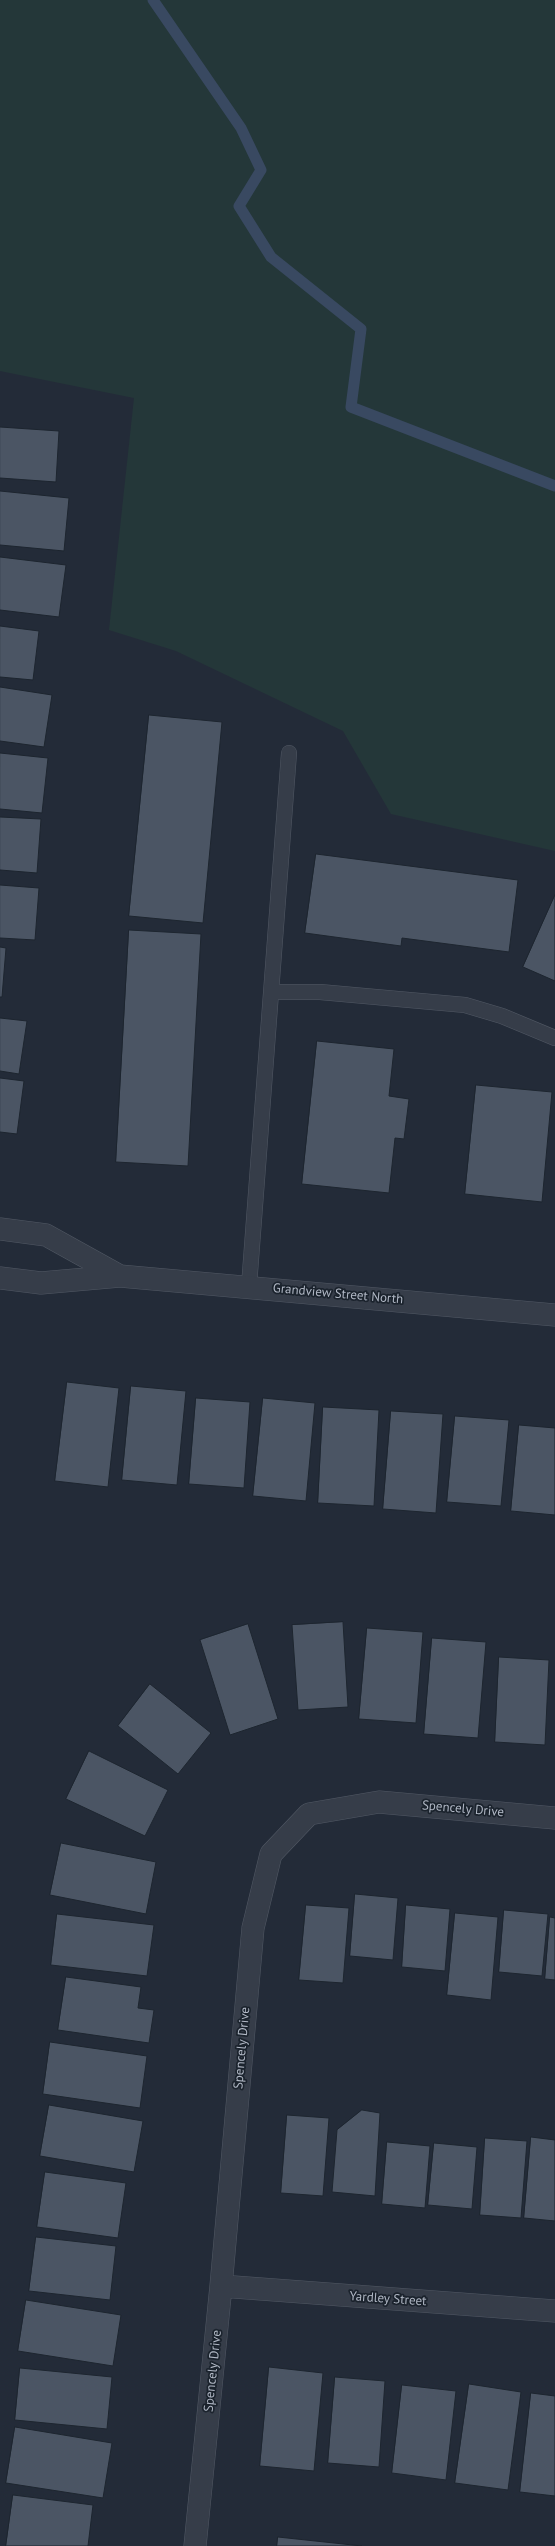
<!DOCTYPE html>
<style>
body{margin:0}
canvas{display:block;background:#232b38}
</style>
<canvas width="555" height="2546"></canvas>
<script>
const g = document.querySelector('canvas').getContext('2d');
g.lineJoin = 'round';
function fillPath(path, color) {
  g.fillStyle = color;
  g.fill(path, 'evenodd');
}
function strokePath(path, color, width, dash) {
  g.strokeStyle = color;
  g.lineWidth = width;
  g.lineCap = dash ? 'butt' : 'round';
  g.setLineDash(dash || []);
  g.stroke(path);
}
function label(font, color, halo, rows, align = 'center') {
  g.font = font + ' "PT Sans",sans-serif';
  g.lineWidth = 3.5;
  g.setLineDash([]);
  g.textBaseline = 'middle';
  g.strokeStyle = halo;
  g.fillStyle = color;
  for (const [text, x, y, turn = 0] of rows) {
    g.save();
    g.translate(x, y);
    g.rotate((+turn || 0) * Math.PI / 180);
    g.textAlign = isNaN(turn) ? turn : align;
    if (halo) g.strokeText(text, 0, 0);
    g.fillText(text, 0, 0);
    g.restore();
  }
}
const green = new Path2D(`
 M0 0H555V851L391 814 343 731 176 651 109 630 134 398 0 371Z`);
const stream = new Path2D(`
 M153 0 241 128 261 170 239 206 271 257 361 329 351 407 555 486`);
const building = new Path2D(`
 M0 427 59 431 56 482 0 478Z
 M0 491 69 498 64 551 0 545Z
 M0 557 66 565 59 617 0 610Z
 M0 626 39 631 33 680 0 677Z
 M0 687 52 695 44 747 0 741Z
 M149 715 222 722 203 923 129 916Z
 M0 753 48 758 42 813 0 809Z
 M0 817 41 819 37 873 0 870Z
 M316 854 518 880 509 952 402 938 401 946 305 933Z
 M0 885 39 888 35 940 0 938Z
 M555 895V981L523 967Z
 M129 930 201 934 188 1166 116 1162Z
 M0 947 6 948 2 997H0Z
 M0 1018 27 1021 19 1074 0 1071Z
 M317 1041 394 1049 389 1096 409 1099 404 1139 395 1138 389 1193 302 1184Z
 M0 1078 24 1081 17 1134 0 1132Z
 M476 1085 552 1092 542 1202 465 1194Z
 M67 1382 119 1388 108 1487 55 1481Z
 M131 1386 186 1391 177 1485 122 1480Z
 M196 1398 250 1402 244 1488 189 1484Z
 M263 1398 315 1403 306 1501 253 1496Z
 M323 1407 379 1410 374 1506 318 1503Z
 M391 1411 443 1414 436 1513 383 1509Z
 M455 1416 509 1420 501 1506 447 1502Z
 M519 1425 555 1428V1515L511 1511Z
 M343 1622 348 1707 298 1710 292 1625Z
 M248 1624 278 1719 230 1735 200 1640Z
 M367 1628 423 1632 416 1723 359 1719Z
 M432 1638 486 1642 478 1738 424 1734Z
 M499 1657 549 1660 545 1745 495 1742Z
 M150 1684 211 1733 178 1774 118 1726Z
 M89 1751 168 1790 145 1836 66 1799Z
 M61 1843 156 1862 146 1914 50 1895Z
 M355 1894 398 1898 393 1960 350 1956Z
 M306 1905 349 1908 343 1983 299 1980Z
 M406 1905 450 1909 445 1971 402 1967Z
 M504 1910 548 1914 542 1976 499 1972Z
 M455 1913 498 1917 491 2000 447 1995Z
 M57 1914 154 1925 147 1976 51 1965Z
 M550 1917 555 1918V1980L545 1979Z
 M66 1977 141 1987 138 2008 154 2010 149 2043 58 2030Z
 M50 2042 147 2056 140 2108 43 2094Z
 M49 2105 143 2121 134 2172 40 2156Z
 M362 2110 380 2113 375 2196 332 2192 337 2130Z
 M287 2115 329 2118 323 2196 281 2193Z
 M531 2137 555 2140V2221L524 2218Z
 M485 2138 527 2141 521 2218 480 2215Z
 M387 2142 430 2146 425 2208 382 2204Z
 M434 2143 477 2147 472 2209 428 2205Z
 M45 2172 126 2183 118 2238 37 2227Z
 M36 2237 116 2246 110 2300 29 2291Z
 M26 2300 121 2315 113 2366 18 2351Z
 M269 2367 323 2373 314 2471 260 2466Z
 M20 2368 112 2377 107 2429 15 2420Z
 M335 2377 385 2381 379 2467 328 2463Z
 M469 2384 521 2392 508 2490 455 2483Z
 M402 2385 456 2391 446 2480 392 2473Z
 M531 2393 555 2396V2496L520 2492Z
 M15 2427 112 2443 103 2498 6 2483Z
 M13 2495 93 2505 88 2546H6Z
 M278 2537 362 2546H277Z`);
const service = new Path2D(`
 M271 992H320L465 1005 502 1016 555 1038
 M249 1286 289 753`);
const minor = new Path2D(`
 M221 2286 555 2311
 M195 2546 221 2286 253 1928 271 1854 309 1814 379 1802 555 1818`);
const tertiary = new Path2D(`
 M0 1229 46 1235 120 1276
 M0 1278 41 1283 120 1276 555 1315`);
const streetNames = [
 ["Grandview Street North",338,1294,5],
 ["Spencely Drive",463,1809,5],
 ["Spencely Drive",242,2048,-85],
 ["Yardley Street",388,2299,4],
 ["Spencely Drive",213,2371,-84]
];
fillPath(green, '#243739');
strokePath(stream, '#394961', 11);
fillPath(building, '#4b5564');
strokePath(building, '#1d252f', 1);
strokePath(service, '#515864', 16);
strokePath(minor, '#515864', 23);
strokePath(tertiary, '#515864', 23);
strokePath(service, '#363d49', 15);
strokePath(minor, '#363d49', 22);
strokePath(tertiary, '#363d49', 22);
label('13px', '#b1b8c5', '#1b232d', streetNames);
</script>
